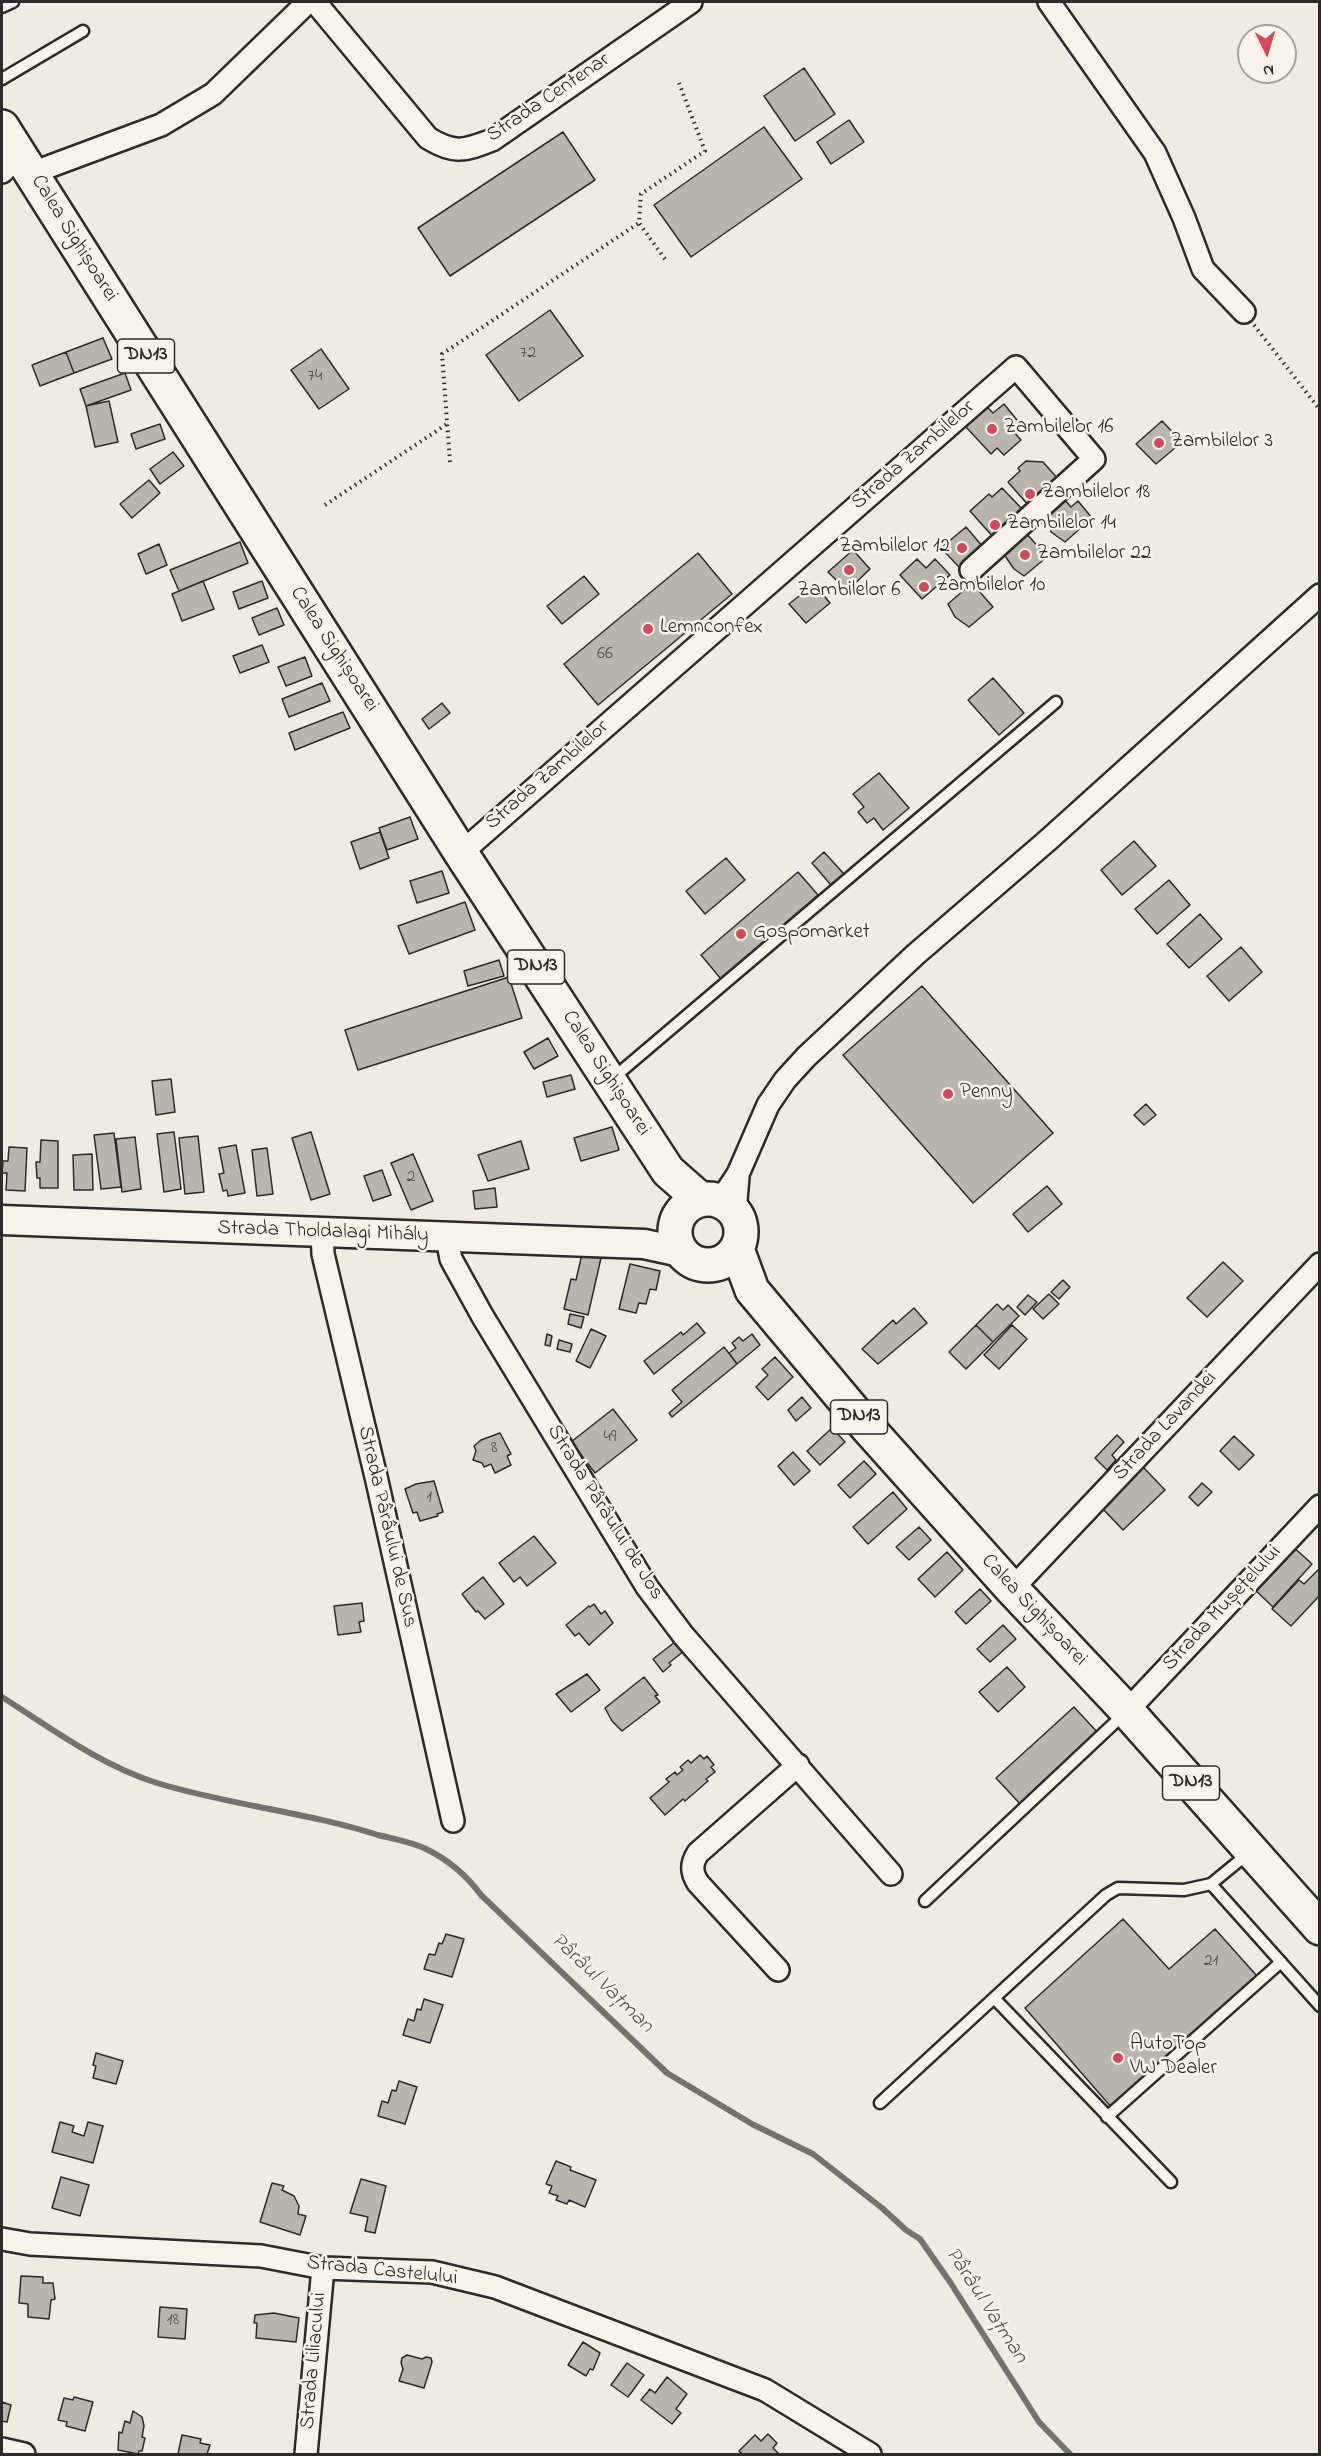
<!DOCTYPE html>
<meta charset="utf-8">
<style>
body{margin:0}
#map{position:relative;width:1321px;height:2456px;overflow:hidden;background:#efebe0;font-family:"Indie Flower",sans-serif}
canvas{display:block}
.frame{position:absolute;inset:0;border:3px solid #2b2b2b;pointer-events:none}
.north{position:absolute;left:1237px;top:24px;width:60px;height:60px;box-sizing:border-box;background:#f7f3e8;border:2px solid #a5a39c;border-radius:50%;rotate:175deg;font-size:16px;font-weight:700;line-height:24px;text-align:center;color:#2b2b2b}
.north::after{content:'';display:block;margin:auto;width:21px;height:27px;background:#d1495b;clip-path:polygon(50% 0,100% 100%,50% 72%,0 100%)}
</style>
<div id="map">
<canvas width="1321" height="2456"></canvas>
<div class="frame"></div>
<div class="north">N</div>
</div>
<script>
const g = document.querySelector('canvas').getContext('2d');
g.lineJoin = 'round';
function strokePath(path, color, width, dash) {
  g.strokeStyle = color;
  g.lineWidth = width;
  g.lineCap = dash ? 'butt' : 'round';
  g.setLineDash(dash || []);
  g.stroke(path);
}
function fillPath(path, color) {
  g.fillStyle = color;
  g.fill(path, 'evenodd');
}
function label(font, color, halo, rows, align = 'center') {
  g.font = font + ' "Indie Flower",sans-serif';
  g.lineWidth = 5;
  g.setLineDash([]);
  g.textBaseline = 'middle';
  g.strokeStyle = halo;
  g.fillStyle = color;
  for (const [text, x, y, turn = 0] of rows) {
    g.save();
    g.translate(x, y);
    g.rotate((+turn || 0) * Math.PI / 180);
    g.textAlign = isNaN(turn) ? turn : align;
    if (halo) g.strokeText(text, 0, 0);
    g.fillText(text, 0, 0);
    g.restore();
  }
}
const stream = new Path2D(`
 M2 1697C51 1728 100 1765 157 1783 229 1805 306 1812 378 1835 394 1839 412 1842 426 1849 449 1860 467 1876 481 1895L667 2073 752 2124 813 2154 882 2208 906 2230 920 2239 950 2282 1039 2422 1070 2454`);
const building = new Path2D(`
 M804 68 835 114 795 141 764 96Z
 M849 120 864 142 831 164 817 142Z
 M764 127 802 179 691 257 654 205Z
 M563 132 595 180 450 276 418 228Z
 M550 310 583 356 519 401 486 355Z
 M103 338 112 359 74 373 66 352Z
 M321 349 349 389 319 409 291 370Z
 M66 352 74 373 40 386 32 365Z
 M125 373 131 390 86 406 80 389Z
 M109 401 118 442 95 447 86 406Z
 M1004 404 1021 425 1014 432 1021 440 1004 455 997 448 991 454 966 427 987 407 993 413Z
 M1162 421 1182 442 1156 464 1136 444Z
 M160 424 165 439 136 449 131 434Z
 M173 452 184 466 160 484 150 469Z
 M1026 461 1043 462 1058 479 1029 506 1008 482 1020 471 1018 468Z
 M149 480 160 493 132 518 120 504Z
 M1002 488 1024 511 994 538 970 511 989 494 992 497Z
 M1064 499 1071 507 1078 501 1092 518 1065 542 1051 532 1050 526 1043 517Z
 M966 527 983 547 960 568 941 548Z
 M1027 534 1047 557 1024 576 1014 569 1003 553Z
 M240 542 248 563 179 591 170 570Z
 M159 544 167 565 146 574 138 554Z
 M853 550 870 569 847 591 828 572Z
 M698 553 732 594 598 705 564 664Z
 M917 559 926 568 935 559 950 575 922 599 900 575Z
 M584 576 599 594 562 624 547 606Z
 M203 581 214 609 182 621 172 594Z
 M262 581 268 598 239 609 233 592Z
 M972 583 993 607 969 627 955 617 948 604Z
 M814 584 830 603 806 623 789 604Z
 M277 608 284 625 259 635 252 618Z
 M262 645 269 662 240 673 233 656Z
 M305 657 312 676 286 686 278 667Z
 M993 678 1024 713 999 735 968 700Z
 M322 683 330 701 289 717 282 699Z
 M442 703 450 713 429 729 422 719Z
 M343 712 350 728 295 750 289 733Z
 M879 773 909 808 883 830 874 818 867 823 858 812 864 807 853 794Z
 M410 817 418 839 387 850 379 828Z
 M380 832 389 858 360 869 351 842Z
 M1134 841 1156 866 1122 895 1101 870Z
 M824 852 844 874 831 885 812 863Z
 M726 858 745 880 705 914 686 891Z
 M442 871 449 893 417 903 410 881Z
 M798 872 818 895 721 979 701 955Z
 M1169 880 1190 905 1157 934 1135 909Z
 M465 902 475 930 409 954 398 926Z
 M1200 914 1222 939 1189 968 1167 944Z
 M1241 947 1262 972 1229 1001 1207 976Z
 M499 960 504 976 468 986 464 971Z
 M509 977 522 1018 358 1070 345 1030Z
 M922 986 1053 1133 973 1203 843 1055Z
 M548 1038 558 1056 534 1069 524 1052Z
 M571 1075 575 1089 547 1097 543 1082Z
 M171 1079 175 1112 156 1115 152 1081Z
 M1146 1104 1156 1115 1144 1125 1134 1115Z
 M612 1127 619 1150 581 1161 574 1138Z
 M174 1132 181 1189 164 1192 157 1134Z
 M311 1132 330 1194 311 1200 292 1138Z
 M114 1133 121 1187 101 1189 94 1135Z
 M198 1136 204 1192 185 1194 179 1138Z
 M135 1137 141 1189 122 1192 116 1139Z
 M41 1140 58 1141V1188H40V1178H37L36 1162H40Z
 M521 1141 529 1169 488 1181 478 1155Z
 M236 1145 245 1193 228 1196 227 1190 223 1191 219 1174 224 1173 219 1148Z
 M9 1147 27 1148 25 1191 6 1190 7 1173H2L3 1161H8Z
 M267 1148 273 1194 257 1196 252 1150Z
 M92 1154 93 1190H74L73 1155Z
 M413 1154 433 1201 411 1210 391 1163Z
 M382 1170 391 1195 373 1201 364 1176Z
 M1047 1186 1062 1204 1028 1232 1013 1214Z
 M495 1188 497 1207 475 1209 473 1191Z
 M582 1254 601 1258 588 1315 564 1309 571 1279 576 1280Z
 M1223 1262 1243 1281 1207 1317 1187 1298Z
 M630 1264 660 1271 656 1290 650 1289 646 1304 639 1303 636 1313 619 1309Z
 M1063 1280 1070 1287 1059 1299 1051 1292Z
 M1049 1294 1059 1304 1043 1319 1033 1309Z
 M1028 1295 1037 1302 1025 1315 1017 1307Z
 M997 1304 1003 1310 1008 1305 1019 1316 993 1342 976 1325Z
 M914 1308 927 1323 878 1364 862 1349 893 1320 896 1324Z
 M570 1314 584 1317 581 1328 568 1324Z
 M697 1323 705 1333 654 1374 644 1361 681 1332 683 1335Z
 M976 1325 993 1342 966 1369 949 1352Z
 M1012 1325 1027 1339 999 1369 984 1355Z
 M591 1329 606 1336 590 1368 576 1361Z
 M547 1334 552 1336 550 1346 545 1345Z
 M752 1334 760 1345 737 1364 729 1353 736 1348 732 1343 739 1337 743 1341Z
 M559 1340 572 1344 570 1352 557 1349Z
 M724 1347 737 1364 672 1417 669 1413 682 1402 672 1390Z
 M775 1357 793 1377 768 1400 756 1387 768 1375 762 1369Z
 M802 1397 811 1408 796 1421 788 1410Z
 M613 1409 637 1440 595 1473 571 1442Z
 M832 1428 845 1442 820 1465 807 1451Z
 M500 1433 511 1454 507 1456 511 1465 495 1473 491 1464 484 1467 482 1463 473 1460 476 1451 474 1446 481 1440Z
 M1117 1435 1124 1442 1112 1455 1116 1460 1107 1470 1095 1458Z
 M1234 1436 1254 1455 1239 1470 1220 1451Z
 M793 1452 810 1471 794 1485 778 1466Z
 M864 1461 876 1474 850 1498 838 1485Z
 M1143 1467 1165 1490 1123 1530 1101 1507Z
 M434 1481 443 1512 437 1514 438 1516 420 1521 417 1512 413 1513 405 1489 416 1484Z
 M1202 1483 1212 1492 1198 1506 1189 1497Z
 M893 1492 907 1509 868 1544 853 1527Z
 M919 1527 931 1540 909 1560 896 1547Z
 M534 1536 556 1563 527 1586 520 1577 514 1582 499 1563Z
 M1290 1544 1312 1564 1273 1607 1251 1586Z
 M947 1552 963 1570 935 1597 918 1579Z
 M1320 1568V1595L1291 1626 1272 1609 1299 1580 1304 1584Z
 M483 1577 504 1604 485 1619 478 1611 476 1612 462 1594Z
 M980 1589 991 1601 966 1624 955 1612Z
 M362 1603 364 1621 359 1622 361 1632 338 1635 334 1606Z
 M594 1604 601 1614 605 1611 613 1623 589 1645 579 1633 575 1636 566 1625 589 1606 590 1607Z
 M1003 1625 1016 1639 990 1662 977 1649Z
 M675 1642 684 1651 669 1663 671 1665 663 1672 653 1659Z
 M1007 1667 1025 1687 998 1712 979 1692Z
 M587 1674 600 1690 571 1712 556 1694Z
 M644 1677 658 1695 655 1696 660 1702 622 1731 612 1721 605 1708Z
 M1074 1707 1099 1734 1022 1806 996 1778Z
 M700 1755 704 1759 707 1756 714 1765 711 1767 715 1772 706 1779 708 1781 685 1801 683 1799 665 1815 650 1798 669 1782 666 1779 675 1772 677 1775 683 1770 680 1767 688 1760 691 1763Z
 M1123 1919 1169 1969 1215 1929 1257 1976 1112 2108 1025 2008Z
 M446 1934 464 1939 452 1977 424 1969 429 1954 435 1955 439 1943 442 1944Z
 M424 1999 443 2005 430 2043 403 2035 408 2019 414 2021 417 2009 421 2010Z
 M96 2053 123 2061 116 2084 93 2078 96 2066 93 2065Z
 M399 2081 417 2087 405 2124 378 2116 382 2101 388 2103 392 2090 396 2091Z
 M60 2122 74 2126 72 2132 84 2136 88 2122 103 2126 93 2163 52 2152Z
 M556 2161 571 2167 570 2170 596 2180 585 2207 569 2200 567 2204 556 2200 558 2196 549 2193 552 2186 546 2184Z
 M61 2177 89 2185 80 2216 52 2208Z
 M361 2179 386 2186 375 2233 365 2231 368 2217 350 2213Z
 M272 2183 284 2186 282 2190 294 2196 299 2206 298 2214 306 2216 300 2235 260 2222Z
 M21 2276 43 2277V2283H53L55 2299 51 2300 49 2319 28 2317V2304L19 2303Z
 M160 2307 187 2309 185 2339 158 2337Z
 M274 2313 299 2318 296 2342 256 2338 257 2323H254L255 2315Z
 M583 2342 600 2353 593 2370 590 2369 586 2376 568 2365Z
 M407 2355 422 2359 426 2357 431 2358 432 2362 424 2388 399 2381 403 2369 401 2363 402 2358Z
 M627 2363 644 2375 628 2397 611 2385Z
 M667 2377 687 2394 676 2409 681 2413 672 2424 641 2400 650 2389 655 2393Z
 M74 2397 93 2402 85 2431 66 2426 67 2422 58 2420 64 2398 73 2400Z
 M2 2402 11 2405 7 2422 2 2421Z
 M133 2411 142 2417 144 2426 142 2437 145 2438 142 2451H139L138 2454 118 2450 119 2432 122 2433 125 2421 130 2423Z
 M768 2434 777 2443 773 2448 779 2454H742L739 2451 755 2435 761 2441Z
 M182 2435 201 2439 200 2443 210 2445 207 2454H178Z`);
const path = new Path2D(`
 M665 259 639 223 641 194 705 151 679 83
 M1254 325 1320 410
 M450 462 442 354 639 223
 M325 505 447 424`);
const lane = new Path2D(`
 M2 7 13 2
 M2 79 83 31
 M612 1079 1056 702
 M1211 1884 1320 2006
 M925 1901 1124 1714
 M994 1998 1171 2182
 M880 2103 1106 1895 1118 1888 1184 1890 1211 1884 1250 1852
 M1107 2117 1281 1962`);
const street = new Path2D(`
 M315 2 428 138C454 154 464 151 492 140L691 2
 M1049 2 1155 153 1184 218 1203 269 1244 312
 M2 172 19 155
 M32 173 161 125 213 94 308 2
 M461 853 1016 367 1094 459 971 570
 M720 1201 738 1174 768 1105 785 1080 806 1057 915 955 1047 841 1320 595
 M735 1212 738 1177
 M322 1232 323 1254 377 1481 453 1821
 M447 1238 451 1259 483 1317 647 1587 683 1635 891 1874
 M1012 1589 1320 1264
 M1127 1711 1320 1506
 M778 1970 698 1883C691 1872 691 1864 698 1853L798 1765
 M2 2239 30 2244 261 2256 323 2268 432 2272 495 2287 765 2390 870 2454
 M2 2449 24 2454
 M306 2454 323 2268`);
const secondary = new Path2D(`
 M2 1220 644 1244 681 1252`);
const highway = new Path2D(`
 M2 127 461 853 668 1171 701 1200
 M675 1232a33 33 0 1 1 66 0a33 33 0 1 1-66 0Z
 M737 1249 752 1290 867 1427 1012 1589 1127 1711 1320 1928`);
const markers = [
 [992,429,6,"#d1495b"],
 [1159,443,6,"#d1495b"],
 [1030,494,6,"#d1495b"],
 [995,525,6,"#d1495b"],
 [962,548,6,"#d1495b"],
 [1025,555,6,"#d1495b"],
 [849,570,6,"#d1495b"],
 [924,587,6,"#d1495b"],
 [648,629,6,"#d1495b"],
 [741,934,6,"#d1495b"],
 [948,1094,6,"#d1495b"],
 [1118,2058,6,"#d1495b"]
];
const numberNames = [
 ["72",528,354],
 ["74",315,377],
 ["66",605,655],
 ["2",411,1178],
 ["49",610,1438],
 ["8",494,1449],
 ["1",429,1498],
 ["21",1211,1962],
 ["18",173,2321]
];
const shields = [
 [146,356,57],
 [536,967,57],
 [859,1417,57],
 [1191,1783,57]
];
const shieldNames = [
 ["DN13",146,356],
 ["DN13",536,967],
 ["DN13",859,1417],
 ["DN13",1191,1783]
];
const streetNames = [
 ["Strada Centenar",549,99,-34],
 ["Calea Sighișoarei",73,239,58],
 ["Strada Zambilelor",914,456,-41],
 ["Calea Sighișoarei",333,650,57],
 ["Strada Zambilelor",548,776,-41],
 ["Calea Sighișoarei",605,1074,57],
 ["Strada Tholdalagi Mihály",323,1233,2],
 ["Strada Lavandei",1166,1427,-47],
 ["Strada Pârâului de Jos",604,1513,58],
 ["Strada Pârâului de Sus",386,1527,77],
 ["Strada Mușețelului",1223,1609,-47],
 ["Calea Sighișoarei",1033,1611,47],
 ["Strada Castelului",382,2272,6],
 ["Strada Liliacului",315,2361,-85]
];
const poiNames = [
 ["Zambilelor 16",1004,429],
 ["Zambilelor 3",1171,443],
 ["Zambilelor 18",1042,494],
 ["Zambilelor 14",1007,525],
 ["Zambilelor 12",950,548,"right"],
 ["Zambilelor 22",1037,555],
 ["Zambilelor 10",936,587],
 ["Zambilelor 6",849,592,"center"],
 ["Lemnconfex",660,629],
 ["Gospomarket",753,934],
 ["Penny",960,1094],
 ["AutoTop",1130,2046],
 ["VW Dealer",1130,2070]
];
const waterNames = [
 ["Pârâul Vațman",601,1984,44],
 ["Pârâul Vațman",985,2306,57]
];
strokePath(stream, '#74726e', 6);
fillPath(building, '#b8b5ae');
strokePath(building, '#2b2b2b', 1.5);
strokePath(lane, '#2b2b2b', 15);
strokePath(street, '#2b2b2b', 26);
strokePath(secondary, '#2b2b2b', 33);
strokePath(highway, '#2b2b2b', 38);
strokePath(path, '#2b2b2b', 4, [1.5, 4.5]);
strokePath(lane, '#f7f3e8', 10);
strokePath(street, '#f7f3e8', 21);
strokePath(secondary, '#f7f3e8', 28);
strokePath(highway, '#f7f3e8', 33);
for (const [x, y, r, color] of markers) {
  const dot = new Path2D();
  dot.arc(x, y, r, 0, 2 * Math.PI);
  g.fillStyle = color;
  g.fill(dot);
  strokePath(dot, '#f7f3e8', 2);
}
label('18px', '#4e4e4c', null, numberNames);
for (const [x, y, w] of shields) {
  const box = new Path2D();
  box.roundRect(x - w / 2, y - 17, w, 34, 4.5);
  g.fillStyle = '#f7f3e8';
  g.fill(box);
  strokePath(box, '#2b2b2b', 1.5);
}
label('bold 20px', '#2b2b2b', null, shieldNames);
label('21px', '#2b2b2b', '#f7f3e8', streetNames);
label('21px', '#2b2b2b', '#f7f3e8', poiNames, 'left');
label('italic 22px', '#555552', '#f7f3e8', waterNames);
</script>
